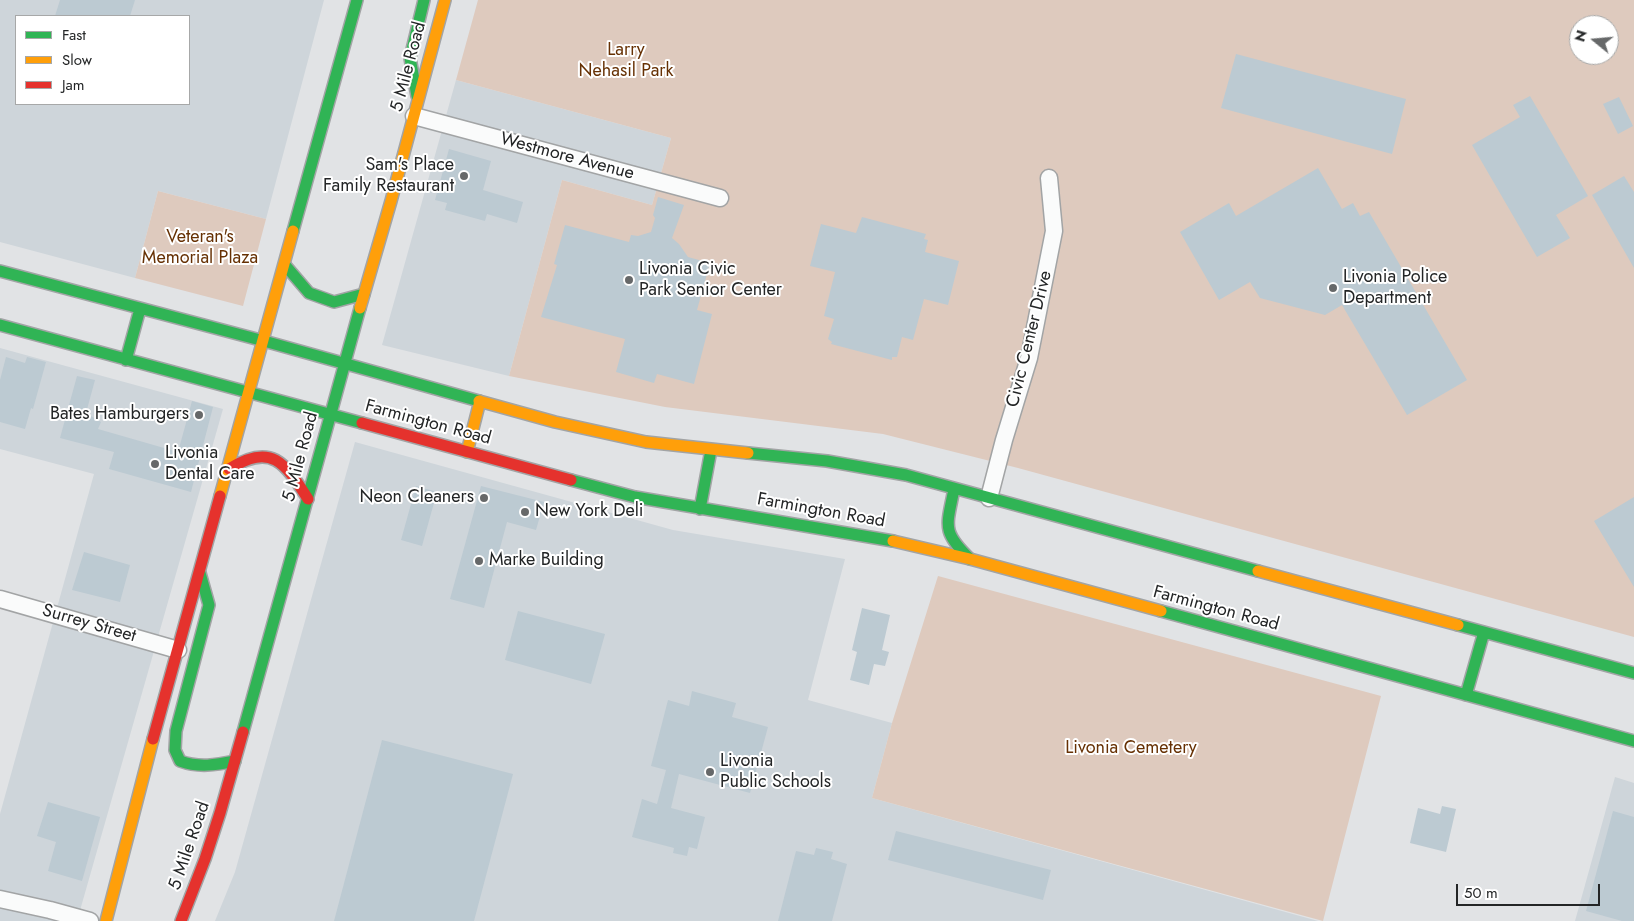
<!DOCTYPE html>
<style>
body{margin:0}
#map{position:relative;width:1634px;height:921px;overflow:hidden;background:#e1e3e5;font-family:Jost,sans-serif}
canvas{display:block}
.legend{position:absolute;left:15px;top:15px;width:175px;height:90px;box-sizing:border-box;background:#fff;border:1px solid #a7a8a8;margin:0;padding:6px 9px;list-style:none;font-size:15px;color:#232526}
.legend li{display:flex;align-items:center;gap:10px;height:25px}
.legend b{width:25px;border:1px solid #a7a8a8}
.north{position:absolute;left:1569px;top:15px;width:50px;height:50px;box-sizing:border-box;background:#fff;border:1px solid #a7a8a8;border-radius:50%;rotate:287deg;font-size:14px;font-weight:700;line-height:20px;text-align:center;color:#232526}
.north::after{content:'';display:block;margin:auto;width:18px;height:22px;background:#666869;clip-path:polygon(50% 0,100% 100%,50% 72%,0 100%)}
.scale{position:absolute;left:1456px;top:884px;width:144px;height:22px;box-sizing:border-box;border:2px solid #232526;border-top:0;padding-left:6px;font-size:15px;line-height:18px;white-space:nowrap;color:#232526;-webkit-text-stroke:4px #fff;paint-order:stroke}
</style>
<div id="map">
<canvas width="1634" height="921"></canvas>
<ul class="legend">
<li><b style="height:6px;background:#30b455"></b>Fast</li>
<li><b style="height:6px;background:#ff9f0a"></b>Slow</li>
<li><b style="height:6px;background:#e5322d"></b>Jam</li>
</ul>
<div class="north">N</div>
<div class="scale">50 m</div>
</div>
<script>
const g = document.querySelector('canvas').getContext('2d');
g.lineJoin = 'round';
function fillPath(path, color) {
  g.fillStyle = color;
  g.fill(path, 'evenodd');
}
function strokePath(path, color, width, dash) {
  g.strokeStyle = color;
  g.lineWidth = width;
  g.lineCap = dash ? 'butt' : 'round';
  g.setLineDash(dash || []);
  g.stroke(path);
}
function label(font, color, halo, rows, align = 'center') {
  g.font = font + ' Jost,sans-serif';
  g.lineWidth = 4;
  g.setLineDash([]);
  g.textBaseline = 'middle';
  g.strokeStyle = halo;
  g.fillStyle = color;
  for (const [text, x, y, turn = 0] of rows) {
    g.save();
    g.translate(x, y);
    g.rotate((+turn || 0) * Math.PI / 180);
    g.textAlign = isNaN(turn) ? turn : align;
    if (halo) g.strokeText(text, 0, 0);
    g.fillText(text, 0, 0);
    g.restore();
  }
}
const built = new Path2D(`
 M0 0H324L266 219 158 191 135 278 0 242ZM16 16H189V104H16Z
 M456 80 671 138 652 205 562 180 509 376 382 345Z
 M0 348 223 409 77 921H0V814L94 474 0 449Z
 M355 442 673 530 845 559 808 700 892 723 872 798 1318 921H215L235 872Z
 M1615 777 1634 783V921H1575Z`);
const green = new Path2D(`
 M478 0H1634V637L1018 468 883 434 665 407 509 376 562 180 652 205 671 138 456 80ZM1579 25H1609V55H1579Z
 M158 191 266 219 243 306 135 278Z
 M938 576 1381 696 1323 921 872 798 892 723Z`);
const building = new Path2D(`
 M60 0H135L130 16H55Z
 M1236 54 1406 99 1392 154 1221 108Z
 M1530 96 1588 196 1556 215 1570 238 1537 257 1472 145 1520 117 1513 105Z
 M1619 97 1633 126 1618 134 1603 104Z
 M449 149 491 161 483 190 523 202 517 223 487 214 485 221 445 210 447 203 435 200Z
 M1318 168 1342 209 1353 203 1360 216 1369 212 1467 380 1407 415 1342 305 1325 315 1260 298 1250 282 1219 300 1180 232 1229 203 1236 216Z
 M1624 176 1634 192V268L1592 195Z
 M658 197 684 205 672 238 679 244 688 257 710 263 697 310 712 314 694 384 657 374 654 383 616 372 625 339 541 317 557 265 554 264 565 225 629 242 631 235 638 236 651 232 655 218 653 215Z
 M862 217 926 234 924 239 928 240 925 252 959 261 948 305 924 299 913 340 902 337 897 357H892V360L831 344 832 342 828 339 834 319 824 316 835 272 810 266 821 224 856 233Z
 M6 357 25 363 27 357 46 362 33 409 31 408 25 429 0 422V380Z
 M77 376 95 380 86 413 101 422 98 429 178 452 192 401 213 407 191 492 109 469 114 452 60 438Z
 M416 486 437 492 422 546 401 540Z
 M481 486 544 502 536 530 507 522 484 608 450 599Z
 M1634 497V587L1594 521Z
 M84 552 130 565 120 602 72 590Z
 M862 608 890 615 882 650 889 652 885 666 874 664 869 685 850 680 857 652 852 650Z
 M518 611 605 634 591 684 505 660Z
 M692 691 736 703 732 717 768 727 750 793 679 774 671 808 705 817 697 849 689 847 687 856 673 853 674 848 632 837 642 799 657 804 666 770 651 766 668 700 689 706Z
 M382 740 513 774 474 921H334Z
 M48 802 100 817 82 881 48 871 56 842 37 836Z
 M1442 806 1456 809 1446 852 1410 843 1418 808 1440 814Z
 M1613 811 1634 817V921H1622L1586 911Z
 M896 831 1051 870 1043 900 888 860Z
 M816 848 833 852 831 859 847 864 832 921H778L796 851 814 855Z`);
const street = new Path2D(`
 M414 116 720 198
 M989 498 1004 440 1029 358 1054 231 1049 178
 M0 599 178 650
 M0 899 50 910 90 921`);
const fast = new Path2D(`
 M417 96 410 58 424 0
 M293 231 357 0
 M285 265 309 293 334 302 364 294
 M0 271 264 341 479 401
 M0 325 362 423
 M126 360 140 309
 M748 453 827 461 906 475 1258 571
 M571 480 635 497 893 541
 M954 489C947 526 941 531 970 559
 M700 509 711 450
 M200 573 209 605 176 731 175 750 180 761C199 768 216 765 235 761
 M1161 611 1634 741
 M1458 625 1634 673
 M1466 695 1484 632
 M243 732 360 308`);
const slow = new Path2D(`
 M360 308 391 201 445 0
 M479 401 555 422 646 442 748 453
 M467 452 480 401
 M220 496 293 231
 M893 541 970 559 1161 611
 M1258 571 1458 625
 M106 921 153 739`);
const jam = new Path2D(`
 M362 423 571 480
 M229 469C272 442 285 463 308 499
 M153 739 220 496
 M181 921 205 859 220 813 243 732`);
const markers = [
 [464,176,5,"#666869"],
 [629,280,5,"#666869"],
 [1333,288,5,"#666869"],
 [199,415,5,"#666869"],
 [155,464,5,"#666869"],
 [484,498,5,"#666869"],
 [525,512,5,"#666869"],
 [479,561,5,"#666869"],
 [710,772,5,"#666869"]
];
const parkNames = [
 ["Larry",626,51],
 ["Nehasil Park",626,72],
 ["Veteran's",200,238],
 ["Memorial Plaza",200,259],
 ["Livonia Cemetery",1131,749]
];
const streetNames = [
 ["5 Mile Road",409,67,-75],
 ["Westmore Avenue",567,157,15],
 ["Civic Center Drive",1030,339,-76],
 ["Farmington Road",428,423,15],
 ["5 Mile Road",301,457,-75],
 ["Farmington Road",821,511,10],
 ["Farmington Road",1216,609,15],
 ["Surrey Street",89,624,16],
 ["5 Mile Road",190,846,-71]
];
const poiNames = [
 ["Sam's Place",454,166,"right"],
 ["Family Restaurant",454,187,"right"],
 ["Livonia Civic",639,270],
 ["Park Senior Center",639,291],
 ["Livonia Police",1343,278],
 ["Department",1343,299],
 ["Bates Hamburgers",189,415,"right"],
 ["Livonia",165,454],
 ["Dental Care",165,475],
 ["Neon Cleaners",474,498,"right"],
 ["New York Deli",535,512],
 ["Marke Building",489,561],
 ["Livonia",720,762],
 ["Public Schools",720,783]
];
fillPath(built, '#ced5da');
fillPath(green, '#decabe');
fillPath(building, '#bccad2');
strokePath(street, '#a2a4a5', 19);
strokePath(fast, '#a2a4a5', 14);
strokePath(slow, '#a2a4a5', 14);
strokePath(jam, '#a2a4a5', 14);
strokePath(street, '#fafbfb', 16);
strokePath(fast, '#30b455', 11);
strokePath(slow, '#ff9f0a', 11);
strokePath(jam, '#e5322d', 11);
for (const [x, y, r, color] of markers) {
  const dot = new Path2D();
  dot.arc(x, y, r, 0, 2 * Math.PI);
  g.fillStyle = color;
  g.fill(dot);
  strokePath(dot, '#fff', 2);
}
label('18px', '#663003', '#fff', parkNames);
label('18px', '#232526', '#fff', streetNames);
label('18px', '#232526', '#fff', poiNames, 'left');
</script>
